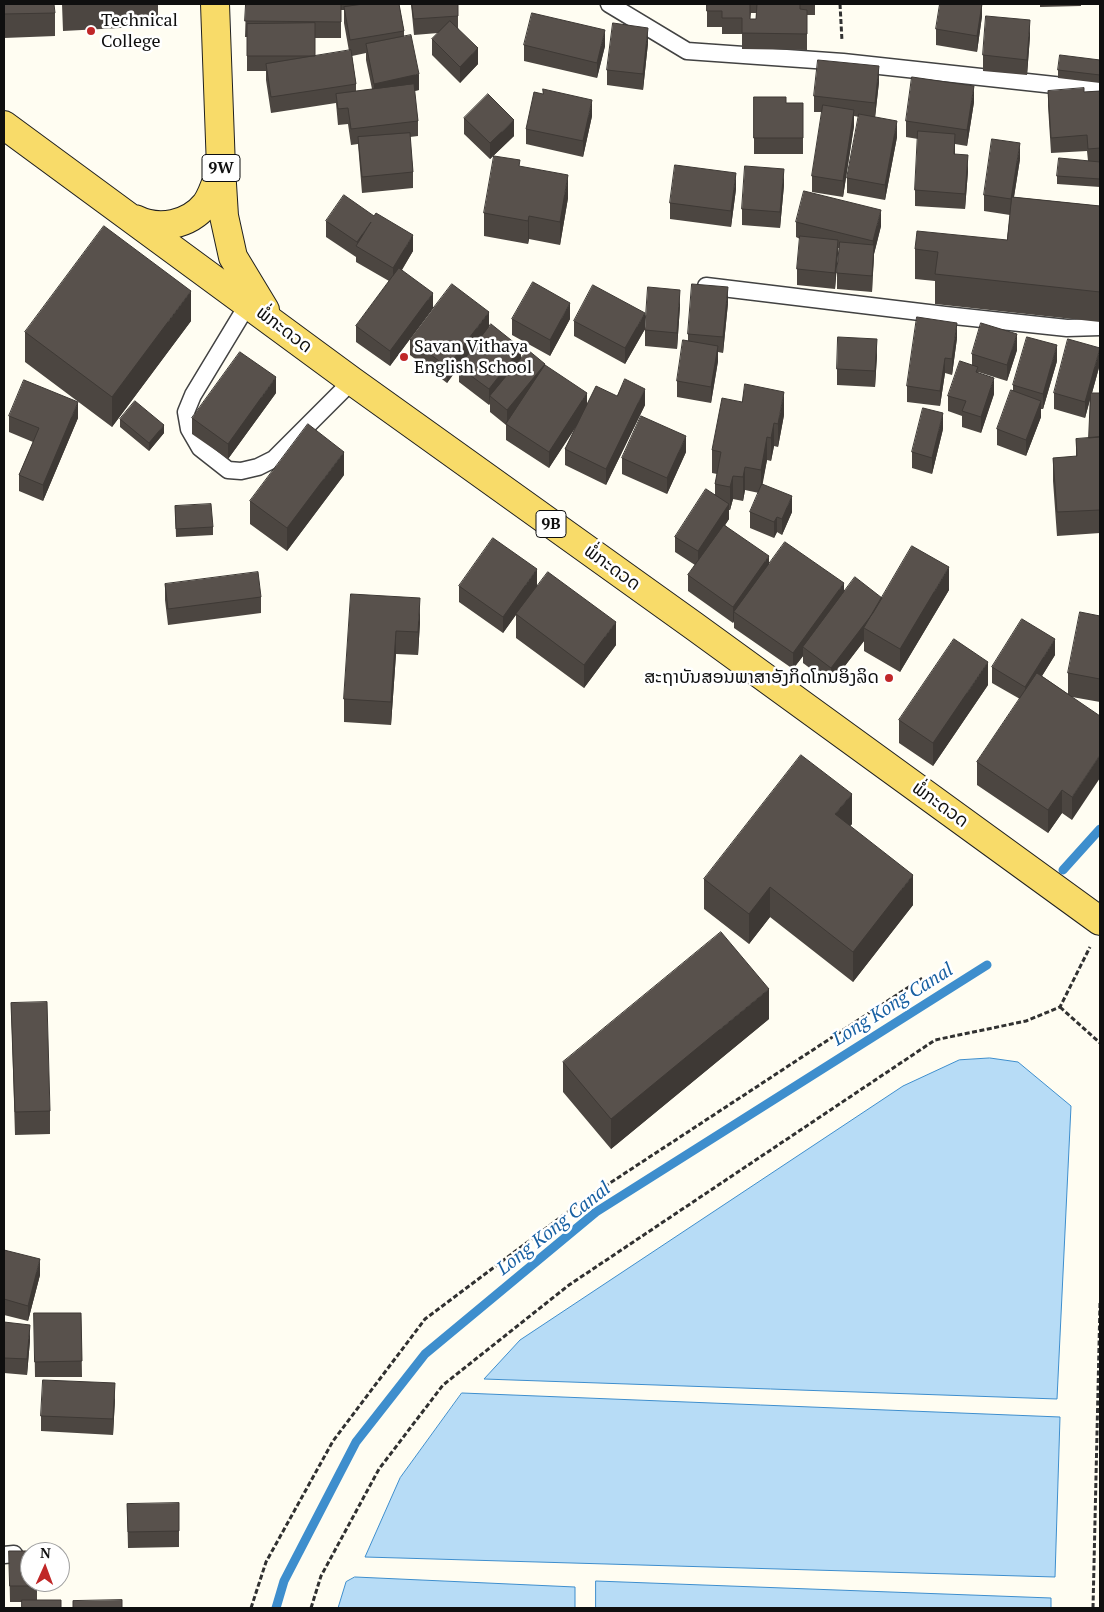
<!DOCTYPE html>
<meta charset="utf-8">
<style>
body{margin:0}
#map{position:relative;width:1104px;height:1612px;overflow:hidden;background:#fffdf2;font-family:"PT Serif",serif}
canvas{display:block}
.frame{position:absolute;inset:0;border:5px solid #0f0f0f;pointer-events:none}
.north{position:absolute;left:20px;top:1542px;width:50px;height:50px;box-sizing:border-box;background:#fff;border:1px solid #9f9f9f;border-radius:50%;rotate:2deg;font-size:14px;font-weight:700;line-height:20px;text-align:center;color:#0f0f0f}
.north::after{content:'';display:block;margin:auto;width:18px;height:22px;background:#c02728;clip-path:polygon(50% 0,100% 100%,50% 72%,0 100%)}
</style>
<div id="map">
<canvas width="1104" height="1612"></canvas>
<div class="frame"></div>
<div class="north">N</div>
</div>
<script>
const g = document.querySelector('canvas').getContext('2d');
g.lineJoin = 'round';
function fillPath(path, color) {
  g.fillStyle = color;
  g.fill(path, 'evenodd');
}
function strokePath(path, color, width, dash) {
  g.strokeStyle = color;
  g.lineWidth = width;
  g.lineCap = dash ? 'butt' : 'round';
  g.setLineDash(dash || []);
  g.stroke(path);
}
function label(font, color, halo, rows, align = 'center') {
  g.font = font + ' "PT Serif","Noto Sans Lao",serif';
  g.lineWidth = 5;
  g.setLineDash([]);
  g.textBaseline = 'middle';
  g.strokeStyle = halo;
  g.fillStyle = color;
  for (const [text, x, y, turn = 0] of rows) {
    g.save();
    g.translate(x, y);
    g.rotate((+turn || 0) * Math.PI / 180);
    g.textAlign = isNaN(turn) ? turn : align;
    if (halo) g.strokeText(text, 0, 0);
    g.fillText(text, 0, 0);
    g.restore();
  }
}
const water = new Path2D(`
 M990 1058 1018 1062 1071 1106 1057 1399 484 1379 520 1340 903 1086 959 1060Z
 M462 1393 1060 1417 1055 1577 365 1557 400 1478Z
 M355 1577 575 1587V1608H338L346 1582Z
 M596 1581 1051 1598V1608H596Z`);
const stream = new Path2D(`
 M1063 870 1100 829
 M276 1608 284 1581 356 1442 425 1354 596 1212 987 965`);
const path = new Path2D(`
 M840 4 842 41
 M1060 1007 1100 1043
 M251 1608 266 1562 333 1441 425 1319 581 1202 924 977
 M311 1608 321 1576 379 1469 443 1385 569 1285 935 1040 1026 1021 1060 1007 1090 947
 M1093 1608 1100 1303`);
const service = new Path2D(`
 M609 4 687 51 843 62 1100 90
 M706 286 945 315 1067 328 1100 327
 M248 304 193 395 186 412 189 429 200 448 228 470 241 471 258 467 274 459 352 381
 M4 1555 14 1554`);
const primary = new Path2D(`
 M215 4 221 168 224 216 233 257 265 310
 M4 125 352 381 694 626 1100 921
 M135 219C159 231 189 225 206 204 213 194 216 182 220 171`);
const wall = new Path2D(`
 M4 4 55 13V36L4 38Z
 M62 4H158V26L63 31Z
 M246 4H399L404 31V37L419 90 414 91 418 121V136L410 137 413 172V188L362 193 358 144 351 145 348 124 338 125 336 103 271 113 266 80V71H247V37H245ZM341 10H344V23L349 51 315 56V38H341ZM366 53V60L372 89 356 91V84L352 56Z
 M411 4H458V28L478 64 460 83 432 55V39L438 33 414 35Z
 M707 4H815V15H807V50L742 49V34H722V27H707ZM751 13H756V19H750Z
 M982 4V16L977 52 936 45V29Z
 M1040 4H1081V6L1040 7Z
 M1030 36 1027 75 983 71V55Z
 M648 43 643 90 607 85V70Z
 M524 45 605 46 597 78 524 61Z
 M1100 60V83L1058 78V70Z
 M879 82 875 117 897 137 885 200 847 193V178L859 117 854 116V126L843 197 812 192V176L822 112H814V96Z
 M1048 91 1084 92 1100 91V187L1057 184V176L1088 161 1087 151 1051 153 1048 106Z
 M754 97 786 103H803V154H754Z
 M974 102 967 146 955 144V154L968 171 965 209 915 206V190L918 139 906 137V121Z
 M592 116 583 157 526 144V129Z
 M464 118 514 136 490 159 464 134Z
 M1020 159 1014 197 1100 206V322L935 304V281L915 279V249L1007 240 1010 215 984 211V195Z
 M520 167 568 198 560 245 529 239 528 244 484 236V213Z
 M784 185 780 228 742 225V209Z
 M736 189 731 227 670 219V203Z
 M326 221 413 251 402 270 433 308 390 366 356 342V326L389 281 356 262V257L326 237Z
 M796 222 881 226 874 254 872 292 837 289V273L839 248H838L835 289 797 285V269L800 239 796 237Z
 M728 303 723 353 718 352V361L711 403 677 397V381L688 340V334Z
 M680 306 677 349 645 346V329L625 364 574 336V321L645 328Z
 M512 319H570L550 356 512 335Z
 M191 321 112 427 25 362V332Z
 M489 327 521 358 545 366 587 404 617 396 645 405 606 485 565 465V449L578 424 549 468 506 440V425L490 412V404L489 405 459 382V367L464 359 447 383 410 355V339Z
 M957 338 952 375 945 373 940 406 907 402V386Z
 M1017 350 1007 381 978 372 994 394 981 433 962 427V416L948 411V396L972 365V354Z
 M877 355 875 387 837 385V369Z
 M1057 361 1043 409H1041V417L1026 456 997 445V429L1013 391V385Z
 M1100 364 1092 393H1100V533L1057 536 1053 481V458L1076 457V439L1089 438 1090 399 1085 418 1054 409V393Z
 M276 393 228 459 192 434V418Z
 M784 415 778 447 774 446 771 461 767 460 762 484 792 512 782 535 777 532 774 538 750 528V512L759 493 745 490 743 501 733 499 730 510H729V519L725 525 769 565 844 591 882 598 949 590 900 672 864 651V641L831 684 803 663V656L793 669 734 628V621L733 623 688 591V575L695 565 675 552V537L715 495V484L717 474 712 473V450Z
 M9 416 78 418 43 501 19 491V475L33 442 9 432Z
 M120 419 164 433 149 451 120 427Z
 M943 429 932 474 912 468V452Z
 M686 452 667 494 622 474V458Z
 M344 475 287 551 250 524V501Z
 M175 506 213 527V535L176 537Z
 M165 584 261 597V613L168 625 165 600Z
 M537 585 616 645 584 688 516 638V615L503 633 459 602V586Z
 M351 594 420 622 418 655 396 654 391 725 344 722V699Z
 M1100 616V702L1072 697V820L1062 813 1048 833 977 785V762L1020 699 992 683V667L1055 655 1042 676 1068 694V673Z
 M988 685 933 766 899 743V720Z
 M852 824 850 826 913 905 853 982 770 917 749 944 704 909V879Z
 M11 1003 50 1111V1134L15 1135Z
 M769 1019 611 1149 563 1092V1062Z
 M4 1250 40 1275 28 1321 4 1315Z
 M34 1313H81L82 1377H35Z
 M4 1322 30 1340 27 1375 4 1373Z
 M115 1399 113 1435 41 1431V1416Z
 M127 1504 179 1531V1547L128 1548Z
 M9 1551 37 1582V1600L22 1602H10Z`);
const shadedWall = new Path2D(`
 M982 4V16L977 52V36Z
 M1030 20V36L1027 75V60Z
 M648 28V43L643 90V74Z
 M605 30V46L597 78V63Z
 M478 48V64L460 83V67Z
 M879 66V82L875 118V103Z
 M419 74V90L374 99V84Z
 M974 86V102L967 146V130Z
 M592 100V116L583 157V141Z
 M854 110V126L843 197V181Z
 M514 120V136L490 159V143Z
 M897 121V137L885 200V185Z
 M955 134V150L954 170V154Z
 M1020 143V159L1011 215V199Z
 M968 155V171L965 209V194Z
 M784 169V185L780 228V212Z
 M736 173V189L731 227V211Z
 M568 175V198L560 245V222Z
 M881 210V226L874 254 872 292 873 241Z
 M529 216V239L528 244V221Z
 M371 222 357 247V242Z
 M413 235V251L393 284V268Z
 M838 240V255L835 289V273Z
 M728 287V303L723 353V337Z
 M680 290V306L677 349V333Z
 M191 291V321L112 427V397Z
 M433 293V308L390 366V351Z
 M570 303V319L550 356V340Z
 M489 312V327L447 383V367Z
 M645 313V329L625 364V348Z
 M957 323V338L952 375V359Z
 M1017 334V350L1007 381V365Z
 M877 339V355L875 387V371Z
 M1057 345V361L1043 409V394Z
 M718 346V361L711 403V387Z
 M521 348V363L490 396 489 405V389Z
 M1100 348V364L1085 418V402Z
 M945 358V373L940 406V391Z
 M545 364V379L507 426V410Z
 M276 377V393L228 459V444Z
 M994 378V394L981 433V417Z
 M645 389V405L606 485V469Z
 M784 392V415L778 447V424Z
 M587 393V409L549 468V452Z
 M1041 401V417L1026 456V440Z
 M78 402V418L43 501V485Z
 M943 413V429L932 474V458Z
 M774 423V446L771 461V438Z
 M164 425V433L149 451V443Z
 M686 436V452L667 494V478Z
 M767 437V460L761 493V470Z
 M344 452V475L287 551V528Z
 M745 467V490L743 501V477Z
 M733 476V499L730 510V487Z
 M792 496V512L782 535V519Z
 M729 504V519L698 567V551Z
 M777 517V532L774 538V522Z
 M769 556V572L734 612V621L733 623V607Z
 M949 567V590L900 672V649Z
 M537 569V585L503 633V617Z
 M844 583V599L803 647V656L793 669V653Z
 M420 598V622L418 655V632Z
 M883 599 864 628V641L831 684V668Z
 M616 622V645L584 688V665Z
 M396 631V654L391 725V702Z
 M1055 639V655L1025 703V687Z
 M988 662V685L933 766V743Z
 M1100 755V778L1072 820V797Z
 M1062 790V813L1048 833V810Z
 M852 794V824L835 844V814Z
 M913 875V905L853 982V952Z
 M770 887V917L749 944V914Z
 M769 989V1019L611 1149V1119Z
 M40 1259V1275L28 1321V1306Z
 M30 1325V1340L27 1375V1359Z
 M115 1383V1399L113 1435V1419Z`);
const building = new Path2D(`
 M4 4H54L55 13 4 14Z
 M246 4H341V22L245 21Z
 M364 4H399L404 31 350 40 344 7Z
 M412 4H458V16L414 19Z
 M707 4H750V19H756L757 4H800V9L807 10V34L742 33V18H722V11H707Z
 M940 4H982L977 36 936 29Z
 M532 13 605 30 597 63 524 45Z
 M986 16 1030 20 1027 60 983 55Z
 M450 21 478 48 460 67 432 39Z
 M315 23V56H247V24Z
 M613 23 648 28 643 74 607 70Z
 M411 35 419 74 374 84 366 44Z
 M351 50 356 84 271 97 266 64Z
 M1060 55 1100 60V75L1058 70Z
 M818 60 879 66 875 103 814 96Z
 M912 77 974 86 967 130 906 121Z
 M414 84 418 121 351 129 348 108 338 109 336 94Z
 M1084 88V92L1100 91V148L1088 149 1087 135 1051 138 1048 91Z
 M543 89 592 100 583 141 526 129 534 92 543 94Z
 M488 94 514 120 490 143 464 118Z
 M754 97H786V103H803V138H754Z
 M823 105 854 110 843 181 812 176Z
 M859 114 897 121 885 185 847 178Z
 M918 131 955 134 954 154 968 155 965 194 915 190Z
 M410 133 413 172 362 177 358 137Z
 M992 139 1020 143 1011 199 984 195Z
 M494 156 520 160 519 166 568 175 560 222 529 216 528 221 484 213Z
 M1059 158 1100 162V179L1057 176Z
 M675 165 736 173 731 211 670 203Z
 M745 166 784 169 780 212 742 209Z
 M804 191 881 210 873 241 796 222Z
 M344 195 374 216 376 213 413 235 393 268 356 246 371 222 357 242 326 221Z
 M1012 197 1100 206V292L935 274 938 252 915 249 917 231 1007 240Z
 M104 226 191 291 112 397 25 332Z
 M800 236 838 240 835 273 797 269Z
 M840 242 874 245 872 276 837 273Z
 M399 268 433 293 390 351 356 326Z
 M533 282 570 303 550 340 512 319Z
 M452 284 489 312 447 367 410 339Z
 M692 284 728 287 723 337 688 334Z
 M593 285 645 313 625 348 574 321Z
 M648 287 680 290 677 333 645 330Z
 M917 317 957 323 952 359 945 358 940 391 907 386Z
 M981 323 1017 334 1007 365 972 354Z
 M491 324 521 348 489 389 459 367Z
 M838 337 877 339 875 371 837 369Z
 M1027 337 1057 345 1043 394 1013 385Z
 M1068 339 1100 348 1085 402 1054 393Z
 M683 340 718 346 711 387 677 381Z
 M528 350 545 364 507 410 490 396Z
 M240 352 276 377 228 444 192 418Z
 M960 361 978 367 976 372 994 378 981 417 962 411 966 401 948 396Z
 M545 365 587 393 549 452 506 424Z
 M625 379 645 389 606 469 565 449 596 386 617 396Z
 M24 380 78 402 43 485 19 475 39 428 9 416Z
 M745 384 784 392 778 424 774 423 771 438 767 437 761 470 745 467 743 477 733 476 730 487 715 484 721 452 712 450 722 398 742 402Z
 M1011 390 1041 401 1026 440 997 429Z
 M1091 393H1100V437L1089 438Z
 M135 401 164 425 149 443 120 419Z
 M923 408 943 413 932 458 912 452Z
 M641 416 686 436 667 478 622 458Z
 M308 424 344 452 287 528 250 501Z
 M1100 437V510L1057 512 1053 458 1077 456 1076 439Z
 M762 484 792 496 782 519 777 517 774 522 750 512Z
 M706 489 729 504 698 551 675 537Z
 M211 504 213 527 176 529 175 506Z
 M724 525 769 556 733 607 688 575Z
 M493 538 537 569 503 617 459 586Z
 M785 542 844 583 793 653 734 612Z
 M912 546 949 567 900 649 864 628Z
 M258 572 261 597 168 609 165 584Z
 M548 572 616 622 584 665 516 614Z
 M855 577 882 598 873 613 831 668 803 647Z
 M351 594 420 598 418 632 396 631 391 702 344 699Z
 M1080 612 1100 616V679L1068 673Z
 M1022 619 1055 639 1025 687 992 667Z
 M954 639 988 662 933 743 899 720Z
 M1037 673 1100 716V755L1072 797 1062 790 1048 810 977 762Z
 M801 755 852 794 835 814 913 875 853 952 770 887 749 914 704 879Z
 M721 932 769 989 611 1119 563 1062Z
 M47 1002 50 1111 15 1112 11 1003Z
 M4 1250 40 1259 28 1306 4 1299Z
 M34 1313H81L82 1361 35 1362Z
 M4 1322 30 1325 27 1359 4 1358Z
 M43 1380 115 1383 113 1419 41 1416Z
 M179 1503V1531L128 1532 127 1504Z
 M9 1551H37V1552H30V1582H37V1586H10Z
 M22 1600H61V1608H22Z
 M122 1600V1608H73V1601Z`);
const markers = [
 [91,31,5,"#c02728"],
 [404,357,5,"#c02728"],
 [889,678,5,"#c02728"]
];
const shields = [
 [221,168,38],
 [551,524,30]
];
const shieldNames = [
 ["9W",221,168],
 ["9B",551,524]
];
const poiNames = [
 ["Technical",101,21],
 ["College",101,42],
 ["Savan Vithaya",414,347],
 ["English School",414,368],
 ["ສະຖາບັນສອນພາສາອັງກິດໂກນອິງລິດ",879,678,"right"]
];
const streetNames = [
 ["ພໍ່ກະດວດ",284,330,37],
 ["ພໍ່ກະດວດ",612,568,36],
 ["ພໍ່ກະດວດ",940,805,36]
];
const waterNames = [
 ["Long Kong Canal",893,1005,-32],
 ["Long Kong Canal",554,1229,-38]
];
fillPath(water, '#b7dcf6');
strokePath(water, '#3e8ecd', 1);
strokePath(stream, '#3e8ecd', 9);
strokePath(service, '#424242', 19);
strokePath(primary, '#202020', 30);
strokePath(path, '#313131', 3, [5, 2.5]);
strokePath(service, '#fff', 16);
strokePath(primary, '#f8db69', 28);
fillPath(wall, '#4c4641');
fillPath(shadedWall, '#3e3935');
fillPath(building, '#58514c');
strokePath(building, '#3e3935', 1);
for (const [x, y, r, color] of markers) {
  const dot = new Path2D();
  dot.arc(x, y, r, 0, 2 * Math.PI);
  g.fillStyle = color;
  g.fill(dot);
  strokePath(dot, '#fff', 2);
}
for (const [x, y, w] of shields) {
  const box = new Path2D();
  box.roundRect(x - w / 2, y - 13.5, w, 27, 4);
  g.fillStyle = '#fff';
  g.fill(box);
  strokePath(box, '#0f0f0f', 1);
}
label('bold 16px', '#0f0f0f', null, shieldNames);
label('18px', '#0f0f0f', '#fff', poiNames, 'left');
label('18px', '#0f0f0f', '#fff', streetNames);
label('italic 19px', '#1860a2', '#fff', waterNames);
</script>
